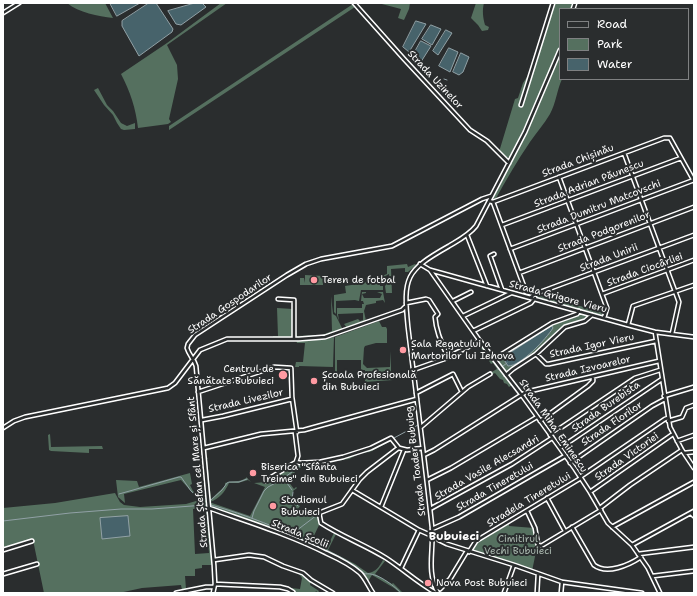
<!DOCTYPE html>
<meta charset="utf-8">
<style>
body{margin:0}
#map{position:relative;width:697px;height:596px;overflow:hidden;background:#2a2d2e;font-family:"Shantell Sans",sans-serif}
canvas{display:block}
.frame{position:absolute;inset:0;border:4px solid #fff;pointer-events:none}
.legend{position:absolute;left:559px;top:8px;width:130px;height:72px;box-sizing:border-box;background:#2a2d2e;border:1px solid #7f8182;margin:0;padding:5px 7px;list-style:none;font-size:12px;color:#fff}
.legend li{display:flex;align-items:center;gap:8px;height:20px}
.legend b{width:20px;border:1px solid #7f8182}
</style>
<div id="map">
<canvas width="697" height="596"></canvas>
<div class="frame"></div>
<ul class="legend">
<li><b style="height:5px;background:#2a2d2e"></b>Road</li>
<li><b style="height:11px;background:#55705f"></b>Park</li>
<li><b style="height:11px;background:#47636b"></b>Water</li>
</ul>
</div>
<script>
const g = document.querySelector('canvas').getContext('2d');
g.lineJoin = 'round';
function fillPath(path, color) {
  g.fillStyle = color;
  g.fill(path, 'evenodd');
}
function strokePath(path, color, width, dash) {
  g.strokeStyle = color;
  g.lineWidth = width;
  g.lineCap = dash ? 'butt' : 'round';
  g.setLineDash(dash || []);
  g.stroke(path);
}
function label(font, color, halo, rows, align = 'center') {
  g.font = font + ' "Shantell Sans",sans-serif';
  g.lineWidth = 4;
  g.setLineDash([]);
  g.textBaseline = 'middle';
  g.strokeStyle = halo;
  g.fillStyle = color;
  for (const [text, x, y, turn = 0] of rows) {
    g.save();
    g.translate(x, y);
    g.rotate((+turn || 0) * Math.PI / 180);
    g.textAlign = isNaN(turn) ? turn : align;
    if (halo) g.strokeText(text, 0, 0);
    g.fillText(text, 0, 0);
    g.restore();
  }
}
const green = new Path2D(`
 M67 3H105L113 18C98 16 79 13 67 3Z
 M221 3H227L167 45 177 65 178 79 169 119 171 122 168 124 138 128C136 109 130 91 121 74L167 43Z
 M378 3H410L409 9 404 20 398 18 401 9Z
 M476 3H484C482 10 483 18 485 25L489 27 488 30 482 31 478 25 471 18Z
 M554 3H573L572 9H560V46L539 97 510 157 505 158 499 152 515 99 518 98 523 83 527 77 528 78 519 105 522 106Z
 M353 4 355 7 169 130V126Z
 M560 55V79H562C557 90 556 103 550 114 544 124 537 132 530 142 517 161 506 180 495 200L493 198C517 152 540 104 560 55Z
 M98 88 107 105 113 111 121 123 127 126 135 123V129L124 130 121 129 117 123 113 115 104 105 94 90Z
 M407 264 408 267 415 264 416 265 408 272H405V268L391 269 392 293H386L385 286 390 280 389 274 380 279V286H383V290H361L359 301 355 300 336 301V314L334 312V295L346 293 345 286 364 283 387 274V266Z
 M305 275 323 276V285H300V278H304L305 283Z
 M362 292H366V293L362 294 364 298H380L382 294 377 292H383L385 303 383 300 376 301V303L366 305 364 311 366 321 347 328 344 324 358 319 360 321 363 320V313L338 314 339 321 337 315V308H362V304H364L363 301H361Z
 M539 293 540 296 584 307 583 301H585L588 309 604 313 603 316 534 297Z
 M331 296 333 314 336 316 343 330 320 336 295 337V330L296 329 297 336 322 335 332 331Z
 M277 308 293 309V337H273V336H278Z
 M580 313 589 316C582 321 574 321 566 326 554 333 546 344 535 353 526 360 516 365 507 373L496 359 552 324Z
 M379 321 382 327H386L387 329V343H376L365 346 364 348 363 364 367 368 390 367 391 351V372L393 380 365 382V370H361V360H337V372H335V337Z
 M334 337 333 367 299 366V367H295L296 362H303L305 343H297L296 340H323Z
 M479 343 512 385 509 387 507 384 504 383 503 380 500 379 495 373 491 375 490 373 497 369 493 363 491 364 479 345H477L475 344Z
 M50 434 51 447 102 446 103 449H89V453L51 451 49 450 48 435Z
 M390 439 391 441 370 452 361 453 349 459 303 466 295 471V472L288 481 294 489 296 487 297 488 293 491 292 500 300 506 298 509 307 513 319 514 320 523 311 542 326 549 335 531 337 532 328 550 355 564 368 573C376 572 379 567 383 560L385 561 375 574 392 584 393 583 403 593H400L394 588 372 575 367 583C360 554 240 518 210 507V503H212L250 516 265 487 254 483 267 482 275 475 295 464 301 465 321 463 348 456Z
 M212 447 213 448 206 450V457L208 458 207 459 211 499 225 486V483C232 480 239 483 246 478V477L251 482 248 480 238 483H229C225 492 219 499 210 502L205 450Z
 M190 473 192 484 190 485 193 491 198 495H206V496L197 498 181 480 124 494 125 503 118 497 116 480 137 481 139 487Z
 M115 493 120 502 124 505 140 507 186 504 206 498 212 565H202V568L195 569V576H185L186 589 182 590 181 585 142 588 119 593H44L33 540 3 549V508L55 503ZM206 508 209 553 195 554 193 509Z
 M509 524V526L534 528 537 547 532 571 471 551 476 542 504 525Z
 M299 574H302L311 581 310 585 319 591 318 593 316 591 315 593 295 592 291 588 300 589 302 578Z`);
const water = new Path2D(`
 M110 3H140L117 16Z
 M149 3H156L173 29 172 32 139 56 122 26V21Z
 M195 3H202L206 7 181 25 176 24 168 11Z
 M416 21 426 24 409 52 403 47Z
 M431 25 441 29 432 45 422 39Z
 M446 30 452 33 438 55 433 51Z
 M421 41 431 46 419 65 412 57Z
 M449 48 458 52 450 72 439 66Z
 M461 53 469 57 463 72 459 75 453 72Z
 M552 326 553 328C546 339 521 366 508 366L503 358 505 356Z
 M128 516 130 536 102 539 100 518Z`);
const stream = new Path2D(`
 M444 79 447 80
 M503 366 507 363
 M498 369H499
 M394 438 418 425
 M362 452 369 451 391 440
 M284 479 292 490
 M293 492 292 500 298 506
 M119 494 179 477H181L191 491 199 498
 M201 500 204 505
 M211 500 222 490 227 483 229 482H239L247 479
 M211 505C247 515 281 529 315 545 333 553 351 561 365 574 377 572 393 585 401 593
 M252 518 254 511 264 491 268 487 281 480 300 466 322 463 349 456
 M3 521 70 513 121 509H152L205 505
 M292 534 317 515`);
const minor = new Path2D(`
 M354 3 404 59 470 130 487 141 509 163
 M573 9 575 3
 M3 13 19 3
 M521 105 553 3
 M624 153 679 302 672 334
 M559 177 607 308 604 318
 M489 201 493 202 526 292 535 294
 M493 202 664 138H670L694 181
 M502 225 681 158
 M467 235 487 286
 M510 249 694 180
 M494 254 490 256 502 290
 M420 264 430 270 628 325 655 332 694 337
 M430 270 480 341 521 394 575 469 590 492 608 523 632 545 648 568 660 593
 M519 273 694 207
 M602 294 694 260
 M531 297 535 294 694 235
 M278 299 294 300V339
 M453 301 471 292
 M406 303 426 299 429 300 438 314 435 317C436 331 442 345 448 357
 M463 316 511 293
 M628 325 633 306 694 285
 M473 331 531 303 535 298
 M655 332 670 427 682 450 694 468
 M536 354 546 364H549L656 341
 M494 359 552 323 577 314 579 311
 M413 370 444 359 480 341
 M506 375 513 369 536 354 565 327 585 321 592 315
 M198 392 274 367 291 368 292 397 297 432
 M416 393 453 374 462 392
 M664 396 694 387
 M202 420 223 416 292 399
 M540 421 588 386 593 381V377
 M668 421 682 417 686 408 694 405
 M421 427 468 387 490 374
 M3 428 14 421 25 417 168 388 175 383 200 350 227 339H299L325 337 402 310 405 307
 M295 432 298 456 296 462
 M550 435 635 378 660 370
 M677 441 694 435
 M204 448 261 434 304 430 417 399
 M423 448 407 450 399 448 397 449 367 472 360 479 342 504 319 513 321 523C341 536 365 545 386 558 403 569 418 583 436 593
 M560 448 662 379
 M684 453 694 452
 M424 455 434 450 526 392 659 361
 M570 463 652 406 665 399
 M580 477 665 419 668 418
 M427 480 451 468 537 417
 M265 481 296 462 301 463 320 462 343 457 371 448 391 438 399 448
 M352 490 419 530 428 534 432 533 439 540 447 544 514 565 562 582 642 593
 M590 492 673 434
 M547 498 565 531
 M381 507 404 450
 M209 508C248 522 288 534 326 553 337 558 350 564 360 573 366 579 368 586 373 593
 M600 508 630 485 682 450
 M430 509 512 464 552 438
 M527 511 535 528 538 545 541 546 601 510
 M691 513 694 516
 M572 527 594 565C607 575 629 565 641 557
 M612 527 694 482
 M432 529 459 517 565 456
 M632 545 694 511
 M3 550 32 541
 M469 552 476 541 581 478
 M638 554 694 547
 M214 560 249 555 264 557 283 566 303 573 311 580 333 593
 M401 568 419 530
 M3 574 37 564
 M653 576 694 571
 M215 584 280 587 288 589 293 592
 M434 585 440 589 450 579 467 551
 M176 593 206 587H214
 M213 593 215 584 214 565 196 366C194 359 189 355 187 348L188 344 195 335 287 275 306 264 321 259 392 246 482 199 491 196
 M438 593C426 572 434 550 432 527 425 461 416 394 408 327 403 277 405 271 449 246 459 240 469 235 476 226L525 132 560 50
 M504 593 514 565
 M537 593 538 575
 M561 593 562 582`);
const markers = [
 [314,280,4,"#ff9aa2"],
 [403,350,4,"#ff9aa2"],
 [283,375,5,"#ff9aa2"],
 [314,381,4,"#ff9aa2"],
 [253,473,4,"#ff9aa2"],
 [273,506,4,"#ff9aa2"],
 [428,583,4,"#ff9aa2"]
];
const streetNames = [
 ["Strada Uzinelor",435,80,47],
 ["Strada Chișinău",578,161,-21],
 ["Strada Adrian Păunescu",589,184,-21],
 ["Strada Dumitru Matcovschi",599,207,-21],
 ["Strada Podgorenilor",604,232,-21],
 ["Strada Unirii",609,258,-21],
 ["Strada Ciocârliei",645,270,-20],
 ["Strada Grigore Vieru",558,297,15],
 ["Strada Gospodarilor",230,304,-34],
 ["Strada Igor Vieru",592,346,-12],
 ["Strada Izvoarelor",588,369,-13],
 ["Strada Livezilor",246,401,-13],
 ["Strada Burebista",606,407,-35],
 ["Strada Florilor",612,424,-34],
 ["Strada Mihai Eminescu",553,426,55],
 ["Strada Victoriei",627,457,-35],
 ["Strada Toader Bubuiog",416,461,-97],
 ["Strada Vasile Alecsandri",487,468,-30],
 ["Strada Ștefan cel Mare și Sfânt",198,472,-95],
 ["Strada Tineretului",495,487,-30],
 ["Stradela Tineretului",529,500,-31],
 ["Strada Școlii",300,534,22]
];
const poiNames = [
 ["Teren de fotbal",322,280],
 ["Sala Regatului a",411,344],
 ["Martorilor lui Iehova",411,356],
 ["Centrul de",274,369,"right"],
 ["Sănătate Bubuieci",274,381,"right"],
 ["Școala Profesională",322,375],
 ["din Bubuieci",322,387],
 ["Biserica \"Sfânta",261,467],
 ["Treime\" din Bubuieci",261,479],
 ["Stadionul",281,500],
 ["Bubuieci",281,512],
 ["Nova Post Bubuieci",436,583]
];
const parkNames = [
 ["Cimitirul",518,539],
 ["Vechi Bubuieci",518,551]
];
const quarterNames = [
 ["Bubuieci",454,537]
];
fillPath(green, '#55705f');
fillPath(water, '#47636b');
strokePath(water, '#91a1a6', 1);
strokePath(stream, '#91a1a6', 1);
strokePath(minor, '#fff', 5.5);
strokePath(minor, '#2a2d2e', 2.5);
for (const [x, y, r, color] of markers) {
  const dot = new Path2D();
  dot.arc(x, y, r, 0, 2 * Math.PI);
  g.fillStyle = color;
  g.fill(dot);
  strokePath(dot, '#2a2d2e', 1.5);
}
label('10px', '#fff', '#2a2d2e', streetNames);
label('10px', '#fff', '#2a2d2e', poiNames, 'left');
label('10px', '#aab8af', '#2a2d2e', parkNames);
label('bold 12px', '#fff', '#2a2d2e', quarterNames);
</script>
